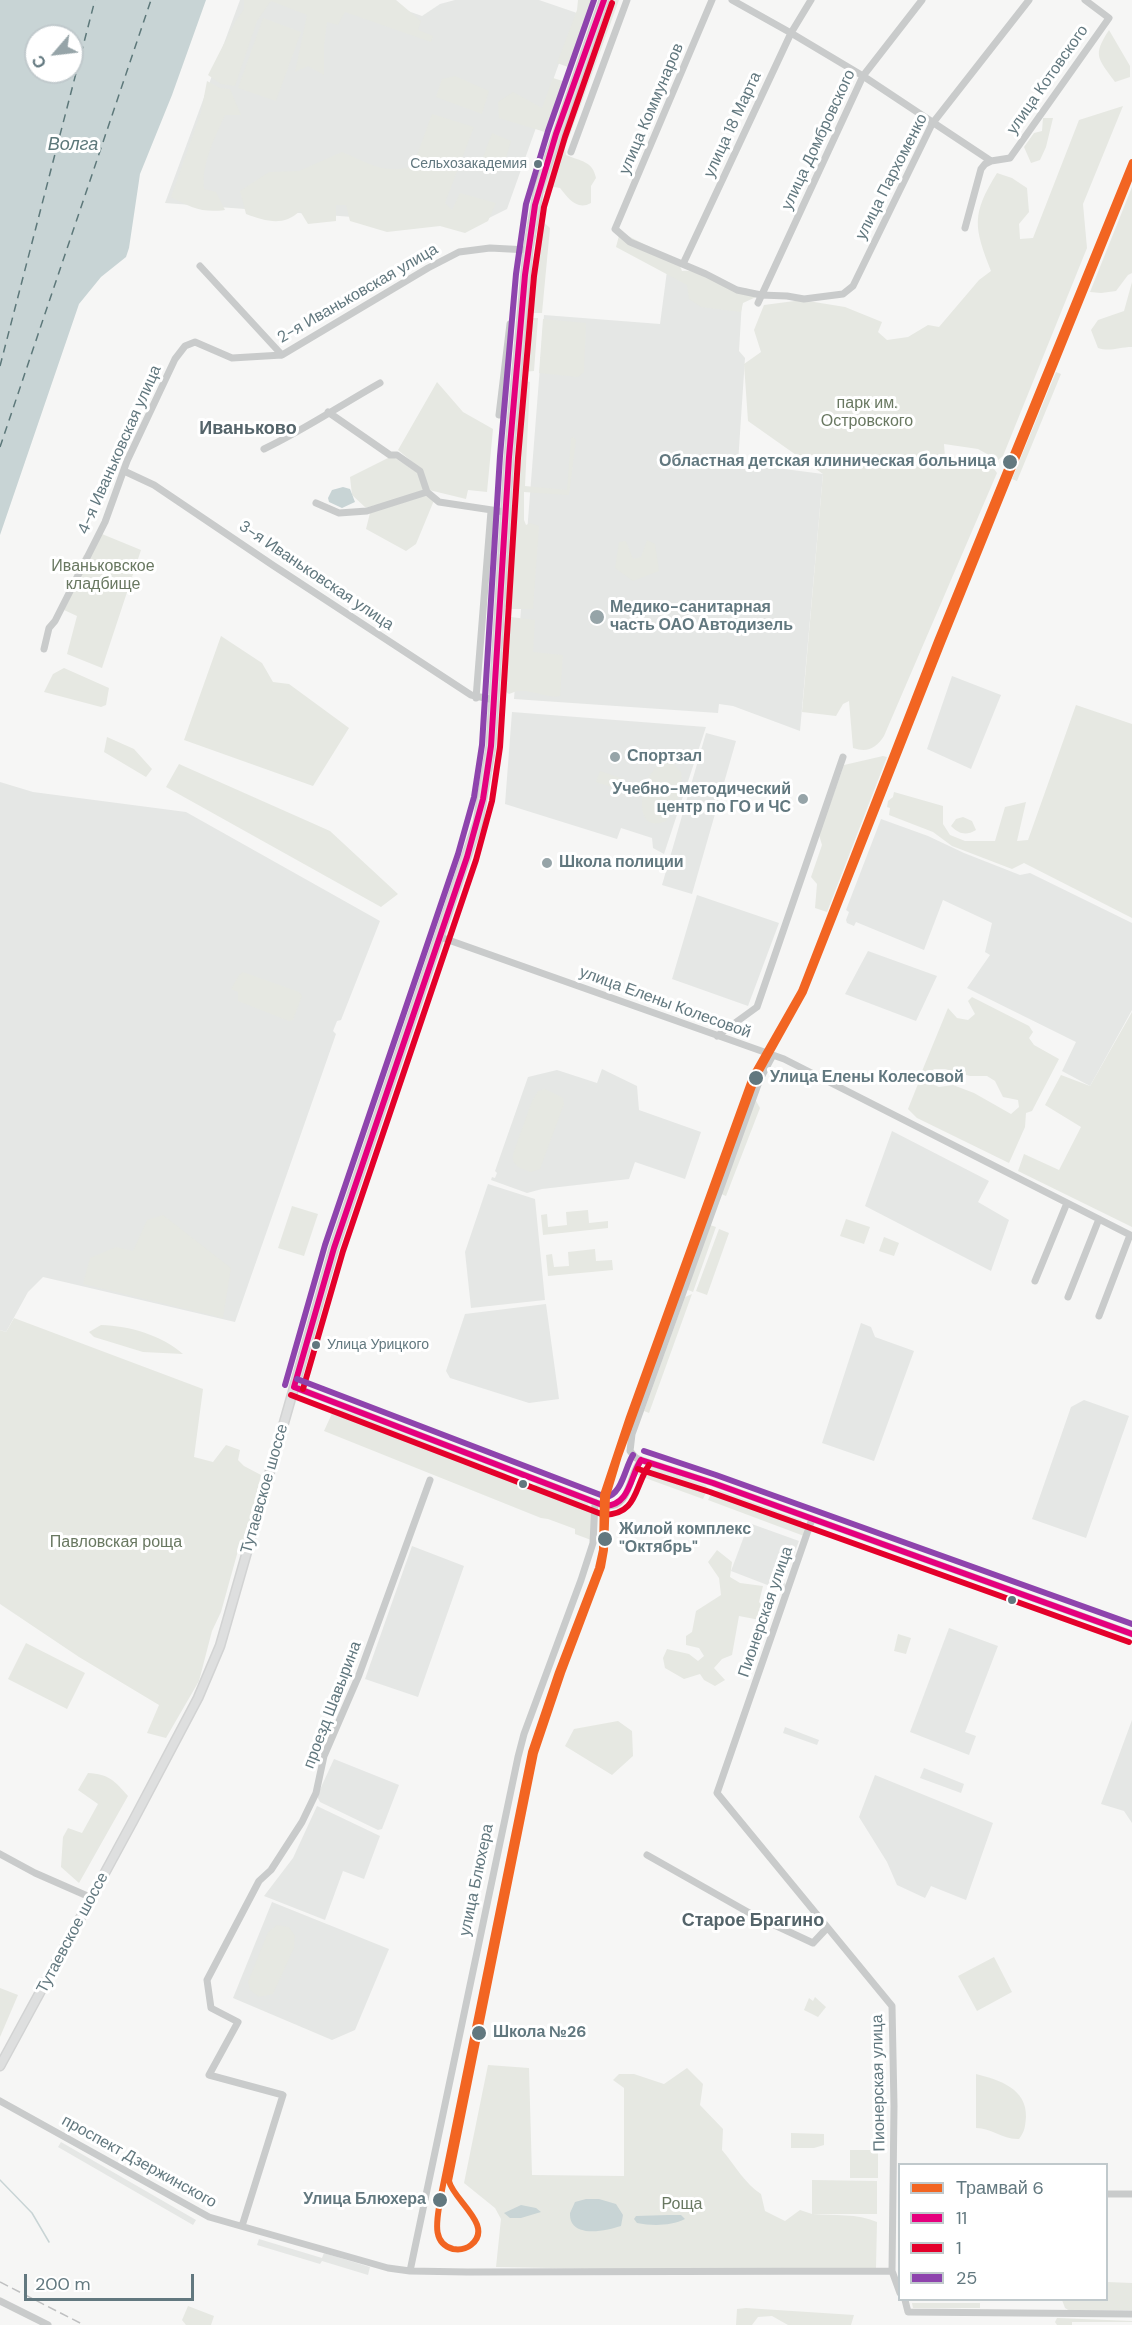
<!DOCTYPE html>
<meta charset="utf-8">
<style>
body{margin:0}
#map{position:relative;width:1132px;height:2325px;overflow:hidden;background:#f6f6f5;font-family:"DM Sans",sans-serif}
canvas{display:block}
.legend{position:absolute;left:898px;top:2163px;width:210px;height:138px;box-sizing:border-box;background:#fff;border:2px solid #c0c9cc;margin:0;padding:8px 10px;list-style:none;font-size:18px;color:#62787f}
.legend li{display:flex;align-items:center;gap:12px;height:30px}
.legend b{width:30px;border:2px solid #c0c9cc}
.north{position:absolute;left:24px;top:24px;width:60px;height:60px;box-sizing:border-box;background:#fff;border:2px solid #c0c9cc;border-radius:50%;rotate:242deg;font-size:16px;font-weight:700;line-height:24px;text-align:center;color:#62787f}
.north::after{content:'';display:block;margin:auto;width:21px;height:27px;background:#96a4a8;clip-path:polygon(50% 0,100% 100%,50% 72%,0 100%)}
.scale{position:absolute;left:24px;top:2274px;width:170px;height:27px;box-sizing:border-box;border:3px solid #62787f;border-top:0;padding-left:8px;font-size:18px;line-height:21px;white-space:nowrap;color:#62787f;-webkit-text-stroke:4px #fff;paint-order:stroke}
</style>
<div id="map">
<canvas width="1132" height="2325"></canvas>
<ul class="legend">
<li><b style="height:8px;background:#f26522"></b>Трамвай 6</li>
<li><b style="height:8px;background:#e5007d"></b>11</li>
<li><b style="height:8px;background:#e4002b"></b>1</li>
<li><b style="height:8px;background:#8e44ad"></b>25</li>
</ul>
<div class="north">С</div>
<div class="scale">200 m</div>
</div>
<script>
const g = document.querySelector('canvas').getContext('2d');
g.lineJoin = 'round';
function fillPath(path, color) {
  g.fillStyle = color;
  g.fill(path, 'evenodd');
}
function strokePath(path, color, width, dash) {
  g.strokeStyle = color;
  g.lineWidth = width;
  g.lineCap = dash ? 'butt' : 'round';
  g.setLineDash(dash || []);
  g.stroke(path);
}
function label(font, color, halo, rows, align = 'center') {
  g.font = font + ' "DM Sans",sans-serif';
  g.lineWidth = 6;
  g.setLineDash([]);
  g.textBaseline = 'middle';
  g.strokeStyle = halo;
  g.fillStyle = color;
  for (const [text, x, y, turn = 0] of rows) {
    g.save();
    g.translate(x, y);
    g.rotate((+turn || 0) * Math.PI / 180);
    g.textAlign = isNaN(turn) ? turn : align;
    if (halo) g.strokeText(text, 0, 0);
    g.fillText(text, 0, 0);
    g.restore();
  }
}
const built = new Path2D(`
 M240 0H377L422 16 440 4 455 0H539L577 13 507 209 473 226 165 203Z
 M667 271 742 301 739 351 745 358 738 463 823 474 800 731 733 706 719 704 718 713 514 699 544 315 660 324Z
 M952 676 1001 695 971 769 927 749Z
 M512 712 706 727 664 854 653 848 652 838 621 828 617 839 505 804Z
 M706 733 736 741 692 894 662 885Z
 M0 782 33 792 186 812 380 921 341 1020 337 1021 333 1031 336 1034 235 1322 43 1277 28 1292 6 1332 0 1330Z
 M881 819 928 836 964 853 1020 875 1030 873 1132 923V1010L1090 1086 1062 1071 1076 1042 967 988 990 955 985 952 992 923 943 900 924 950 856 922 854 926 847 923 846 920 849 912 846 910Z
 M697 895 779 923 748 1006 672 979Z
 M868 951 937 976 916 1021 845 994Z
 M602 1069 637 1086 639 1110 701 1132 685 1179 635 1162 629 1179 542 1189 527 1193 491 1180 492 1177 495 1178 497 1173 495 1171 528 1077 557 1070 597 1083Z
 M892 1131 989 1181 978 1202 1009 1220 991 1271 865 1206Z
 M488 1184 535 1199 545 1300 471 1308 465 1252Z
 M546 1304 559 1399 529 1403 450 1378 446 1371 465 1314Z
 M861 1323 871 1327 875 1337 914 1351 874 1461 822 1443Z
 M1084 1400 1129 1416 1086 1538 1032 1519 1071 1407Z
 M749 1523 799 1541 783 1582 786 1584 783 1591 731 1571Z
 M412 1546 464 1566 418 1697 365 1679Z
 M949 1628 998 1646 965 1732 976 1736 969 1755 910 1732Z
 M1132 1720V1823L1124 1811 1101 1804Z
 M785 1727 819 1740 817 1745 783 1733Z
 M334 1759 399 1785 382 1829 378 1830 320 1802 317 1796Z
 M924 1768 964 1784 961 1793 920 1778Z
 M875 1775 993 1823 966 1900 931 1886 925 1898 897 1885 887 1862 859 1817Z
 M317 1806 380 1836 364 1879 343 1871 325 1920 264 1896 293 1858Z
 M272 1902 389 1949 355 2030 332 2040 233 1998Z
 M61 2142 196 2220 193 2225 58 2147Z
 M259 2239 322 2258 324 2253 370 2267 368 2275 322 2261 320 2264 257 2245Z`);
const green = new Path2D(`
 M244 0H396L421 21 418 30 433 36 431 42 345 12 338 25 327 22 324 46V75L308 66 295 72 307 15 271 1 257 21 235 86 221 84 208 75 235 22 244 9Z
 M578 0H594L568 67 557 63 577 10Z
 M610 0H619L565 148 566 155C580 161 593 161 596 178L591 186V203C577 211 568 198 560 188L554 187 542 194V187L556 144Z
 M263 18 301 32 276 101 238 88Z
 M1109 30 1130 66V77L1115 82C1098 58 1092 56 1109 30Z
 M455 76 489 91 482 114 436 97 442 79Z
 M553 78 566 82 551 127 545 132 499 118 498 102 513 92 542 108Z
 M207 81 220 88 230 89 241 115H225C215 137 201 165 204 189L216 192 225 210C202 213 192 208 171 197L201 112Z
 M1123 106 1083 204 1087 248 1003 456 998 460 978 449 944 444 945 457C962 458 987 456 997 473L884 736C876 748 868 753 853 748L849 701 843 704 836 716 802 712 823 474 748 421 744 364 761 352 754 330 764 305 802 300 845 307 882 322 878 332 887 340 908 337 928 325 939 327 979 280 991 271C974 227 971 215 997 173L1012 178 1027 188 1029 212 1019 224 1020 239 1033 238 1079 120Z
 M432 114 474 127 445 203 452 210 460 193 496 203 488 221 465 233 440 226 387 232 350 221 346 205H336V221L308 224 300 211C283 227 266 221 246 214L240 191 269 172 299 171 342 152C368 163 385 175 413 166Z
 M1043 118H1053L1046 147 1040 160 1031 163 1024 147 1034 133 1042 131Z
 M492 133 511 141 503 168 482 160Z
 M1132 187V273L1128 275 1116 291 1101 293 1090 292Z
 M540 219 550 228 542 313H529Z
 M620 232 678 261 682 271C706 268 724 292 746 288L753 292 756 297 743 303 741 312 701 307 689 299 687 285 616 247Z
 M1132 282V347C1119 347 1110 352 1098 348L1091 330 1098 320 1124 311Z
 M529 318H538L534 371 523 372Z
 M543 319 586 323 584 372 578 377 539 373Z
 M1056 372 1061 374 1017 481 1012 479Z
 M520 380 530 382 525 486 567 490 571 438 573 437 576 440 569 495 524 492V520L526 525 530 523 539 526 533 609H507L504 605 511 506 518 476 515 464Z
 M437 382 463 412 493 429 487 492 468 490 466 499 429 490 422 470 398 450Z
 M392 456 418 473 424 491 366 508 352 495 350 477Z
 M427 495 435 498 416 544 406 551 366 529 370 513Z
 M102 534 141 550 102 668 67 654 77 616 64 610 76 585 70 583 84 555 90 552Z
 M647 540 655 544 659 571 633 581 615 568 619 542 626 541 633 559 641 557Z
 M511 617 535 620 533 652 563 655 560 696 554 697 526 691H517L509 694 503 690 502 670 504 666C501 650 503 635 505 618Z
 M221 636 262 663 273 682 289 684 349 728 313 786 184 740Z
 M64 668 109 688 106 705 101 707 44 692 53 674Z
 M1076 705 1132 724V918L1024 863 1012 869 952 846 933 832 889 815 890 808 887 807 888 801 893 797 894 792 943 806V824L950 835 965 841H995L1005 807 1026 802 1017 841 1028 840Z
 M107 737 134 749 152 769 146 777 104 752Z
 M883 756 887 757 827 912 815 908 817 884 811 877 822 845 819 835 844 765Z
 M665 762 672 763 681 772C684 787 675 809 666 821 628 837 641 768 665 762Z
 M179 764 330 831 398 894 381 907 166 787Z
 M600 771 624 779 621 790 596 782Z
 M963 817 972 821 976 830C966 836 959 834 951 826L956 819Z
 M243 972 299 992 302 996 293 1020 289 1021 238 1001V992L231 989 239 975Z
 M972 997 1029 1026 1033 1032 1029 1038 1034 1045 1059 1059 1032 1111 1026 1113 1025 1127 1009 1163 917 1118 908 1109 920 1079 939 1087 953 1085 974 1093 1011 1114 1019 1107 1018 1100 1003 1097 995 1081 987 1076H970L945 1069H934L925 1078 920 1076 948 1008 957 1018 968 1020 975 1014 968 1001Z
 M1132 1012V1227L1018 1171 1024 1154 1059 1170 1081 1127 1045 1105 1061 1075 1090 1086Z
 M545 1089 563 1098 564 1104 540 1169 531 1172C522 1169 511 1166 513 1154L532 1101 538 1091Z
 M755 1099 760 1108 726 1196 721 1194Z
 M292 1206 318 1214 304 1256 278 1248Z
 M588 1210 589 1223 608 1221V1228L543 1235 541 1215 547 1214 548 1227 567 1225 566 1212Z
 M163 1215 231 1268 223 1318 83 1284 90 1258 116 1247 133 1251 147 1220Z
 M846 1219 870 1227 864 1244 840 1236Z
 M710 1225 716 1227 693 1292 686 1289Z
 M719 1229 729 1233 707 1295 696 1291Z
 M884 1237 899 1243 894 1256 879 1251Z
 M595 1249 596 1261 612 1260 613 1270 548 1276 546 1255 552 1254 554 1267 569 1266 568 1252Z
 M692 1294 649 1413 644 1411 685 1297Z
 M14 1318 203 1389 194 1457 213 1462 226 1445 240 1450 238 1460 244 1466 261 1475 246 1539 239 1547 221 1612 212 1631 199 1681 166 1738 147 1733 159 1705 79 1657 0 1604V1330L6 1332Z
 M101 1325C130 1326 161 1335 183 1354L143 1352 94 1337 89 1332Z
 M334 1409 343 1410 505 1473 516 1483 528 1487 537 1484 587 1503 591 1508V1540L575 1534V1529L548 1519 541 1518 324 1431Z
 M648 1466 655 1467 705 1485 708 1488 703 1499 637 1475Z
 M719 1490 801 1520 805 1529 804 1536 708 1500 712 1492Z
 M717 1550 732 1562 730 1577 740 1583 763 1586 759 1602 770 1615 765 1621 739 1616 732 1655 722 1659 714 1668 725 1680 715 1686 704 1680 700 1674 684 1679 665 1668 663 1658 667 1649 689 1654 698 1661 704 1656 699 1648 686 1645V1636L692 1632 696 1611 721 1595 719 1578 708 1562Z
 M898 1634 911 1638 906 1654 894 1651Z
 M26 1643 85 1673 67 1709 8 1679Z
 M618 1721 632 1731 633 1756 612 1775 565 1746 574 1729Z
 M88 1773C109 1774 115 1781 128 1796L79 1883 61 1867 63 1837 68 1828 82 1833 98 1804 78 1790Z
 M277 1925 289 1927 295 1936 294 1948 273 1994 259 1997 250 1990 248 1982 268 1932Z
 M994 1957 1012 1992 977 2011 958 1976Z
 M0 1988 18 1995 0 2037Z
 M815 1997 826 2007 818 2017 804 2010 809 1998 813 2001Z
 M488 2065 529 2068 532 2175 624 2176V2088L613 2080 619 2074H634L664 2084 687 2068 703 2084 700 2105 723 2129 722 2150C734 2164 746 2185 761 2194L765 2211 785 2221 800 2210 812 2214V2180L877 2181V2214H813C834 2216 857 2213 877 2222L876 2268 664 2270 496 2267 501 2219 495 2208 464 2183Z
 M976 2074C1000 2080 1027 2089 1026 2117 1025 2127 1025 2131 1019 2139 1003 2140 992 2128 976 2128Z
 M791 2133 824 2134V2145L814 2148H791Z
 M850 2150H878V2178H850Z
 M1107 2282 1132 2283V2310L1070 2311 1065 2308 1062 2300H1106Z
 M912 2303H980V2308H913Z
 M188 2306 214 2316 211 2325H186L182 2320Z
 M746 2308 854 2315 851 2325H788L772 2316 758 2317 752 2325H736L737 2309Z
 M1057 2318 1132 2321V2322H1072V2325H1057L1055 2322Z`);
const water = new Path2D(`
 M0 0H206L172 95 140 174 129 248 126 257 101 277 79 304 0 535ZM36 36H72V72H36Z
 M343 487 350 489 355 502 342 508 329 502 328 498 332 490Z
 M586 2199H599L616 2204 623 2215 621 2226C608 2230 581 2237 572 2223 570 2220 570 2216 570 2213L575 2202Z
 M521 2205 536 2208 541 2212 521 2218H510L504 2213Z
 M668 2215H681L685 2219C671 2226 652 2226 637 2223L634 2219 636 2216Z`);
const stream = new Path2D(`
 M0 2180 32 2213 49 2242`);
const ferry = new Path2D(`
 M0 366 95 0
 M0 447 151 0`);
const minor = new Path2D(`
 M712 0 615 229 630 242 706 274 737 290 761 295 787 296 804 299 843 294 853 286 932 124 1029 0
 M732 0 791 33 863 76 991 161 1010 158 1109 18 1085 0
 M571 152 627 0
 M965 228 981 169 985 164 991 161
 M683 264 791 33 811 0
 M200 266 282 355
 M758 303 863 76 922 0
 M328 412 390 455H397L420 471 427 492
 M499 415 510 324
 M264 449C304 430 341 405 380 383
 M124 471 154 485 274 566 471 695 494 700
 M316 503 339 513 367 511 427 492 439 502 505 512
 M44 649 49 628 55 621 105 522 127 461 175 359 185 346 195 342 232 358 282 355 428 268 459 252 490 248 528 250
 M476 698 491 511
 M440 937 784 1059 1132 1236
 M717 1036 757 1007 843 757
 M773 1055 760 1079 632 1434 630 1451 636 1458 641 1460 713 1483 1132 1634
 M1035 1281 1067 1203
 M1068 1297 1099 1219
 M1099 1316 1130 1235
 M294 1387 605 1506C631 1509 628 1475 641 1460
 M812 1519 717 1793 892 2006 894 2106 892 2271 900 2293
 M0 1854 35 1873 92 1898
 M647 1855 753 1915 813 1943 827 1928
 M0 2101 209 2217 388 2268 410 2271 467 2272 892 2271
 M1106 2194H1132
 M242 2226 283 2095 209 2075 238 2022 211 2008 207 1980 259 1881 271 1870 302 1822 316 1793 324 1756 359 1675 430 1480
 M410 2271 518 1757 524 1734 581 1580 593 1543 595 1502
 M905 2300 908 2312 1132 2314
 M0 2301 48 2325`);
const major = new Path2D(`
 M0 2066 133 1821 198 1698 220 1646 334 1248 478 822 491 746 509 457 528 250 539 187 604 0`);
const rail = new Path2D(`
 M0 2282 84 2325`);
const bus1 = new Path2D(`
 M294 1387 334 1248 467 857 483 799 491 746 509 457 525 275 535 205 556 134 604 0
 M294 1387 605 1506C630 1505 630 1477 641 1460
 M641 1460 713 1483 1132 1634`);
const bus2 = new Path2D(`
 M303 1389 343 1251 476 860 492 801 500 747 518 458 534 276 544 207 565 137 612 3
 M291 1395 604 1515C638 1514 634 1487 649 1465
 M638 1469 710 1492 1129 1642`);
const bus3 = new Path2D(`
 M297 1379 606 1497C622 1495 625 1467 633 1455
 M285 1385 325 1245 458 854 474 797 482 745 500 456 516 274 526 204 548 131 594 0
 M644 1451 716 1475 1132 1624`);
const tram1 = new Path2D(`
 M1132 162 937 641 801 991 752 1077 629 1417 603 1495 602 1550 598 1568 558 1672 531 1752 440 2200C438 2217 430 2243 453 2249 459 2250 466 2249 471 2245 495 2226 453 2200 449 2181L535 1753 562 1673 602 1567 605 1550 607 1496 619 1456 756 1078 804 992 942 643 1132 173`);
const markers = [
 [538,164,5,"#62787f"],
 [1010,462,8,"#62787f"],
 [597,617,8,"#96a4a8"],
 [615,757,6,"#96a4a8"],
 [803,799,6,"#96a4a8"],
 [547,863,6,"#96a4a8"],
 [756,1078,8,"#62787f"],
 [316,1345,5,"#62787f"],
 [523,1484,5,"#62787f"],
 [605,1539,8,"#62787f"],
 [1012,1600,5,"#62787f"],
 [479,2033,8,"#62787f"],
 [440,2200,8,"#62787f"]
];
const busNames = [
 ["Сельхозакадемия",527,164],
 ["Улица Урицкого",327,1345,"left"]
];
const streetNames = [
 ["улица Котовского",1048,80,-55],
 ["улица Коммунаров",652,109,-67],
 ["улица 18 Марта",733,125,-65],
 ["улица Домбровского",819,140,-65],
 ["улица Пархоменко",892,177,-63],
 ["2-я Иваньковская улица",358,294,-30],
 ["4-я Иваньковская улица",120,450,-66],
 ["3-я Иваньковская улица",316,576,34],
 ["улица Елены Колесовой",665,1003,20],
 ["Тутаевское шоссе",265,1489,-74],
 ["Пионерская улица",766,1612,-71],
 ["проезд Шавырина",333,1705,-69],
 ["улица Блюхера",477,1880,-78],
 ["Тутаевское шоссе",73,1933,-62],
 ["Пионерская улица",879,2083,-91],
 ["проспект Дзержинского",139,2162,29]
];
const parkNames = [
 ["парк им.",867,404],
 ["Островского",867,422],
 ["Иваньковское",103,567],
 ["кладбище",103,585],
 ["Павловская роща",116,1543],
 ["Роща",682,2205]
];
const stopNames = [
 ["Областная детская клиническая больница",996,462,"right"],
 ["Улица Елены Колесовой",770,1078],
 ["Жилой комплекс",619,1530],
 ["\"Октябрь\"",619,1548],
 ["Школа №26",493,2033],
 ["Улица Блюхера",426,2200,"right"]
];
const poiNames = [
 ["Медико-санитарная",610,608],
 ["часть ОАО Автодизель",610,626],
 ["Спортзал",627,757],
 ["Учебно-методический",791,790,"right"],
 ["центр по ГО и ЧС",791,808,"right"],
 ["Школа полиции",559,863]
];
const waterNames = [
 ["Волга",73,145]
];
const neighbourhoodNames = [
 ["Иваньково",248,429],
 ["Старое Брагино",753,1921]
];
fillPath(built, '#e5e7e5');
fillPath(green, '#e6e8e2');
fillPath(water, '#c8d4d5');
strokePath(stream, '#c8d4d5', 1.5);
strokePath(ferry, '#5d787a', 1.5, [8, 6]);
strokePath(major, '#d2d3d3', 11);
strokePath(minor, '#c9cbcb', 7);
strokePath(major, '#dedfdf', 8);
strokePath(rail, '#bfc0c1', 1.5, [9, 4.5]);
strokePath(bus1, '#e5007d', 6);
strokePath(bus2, '#e4002b', 6);
strokePath(bus3, '#8e44ad', 6);
strokePath(tram1, '#f26522', 6);
for (const [x, y, r, color] of markers) {
  const dot = new Path2D();
  dot.arc(x, y, r, 0, 2 * Math.PI);
  g.fillStyle = color;
  g.fill(dot);
  strokePath(dot, '#fff', 2);
}
label('14px', '#62787f', '#fff', busNames, 'right');
label('16px', '#62787f', '#fff', streetNames);
label('16px', '#697861', '#fff', parkNames);
label('bold 16px', '#62787f', '#fff', stopNames, 'left');
label('bold 16px', '#62787f', '#fff', poiNames, 'left');
label('italic 18px', '#5d787a', '#fff', waterNames);
label('bold 18px', '#54646a', '#fff', neighbourhoodNames);
</script>
